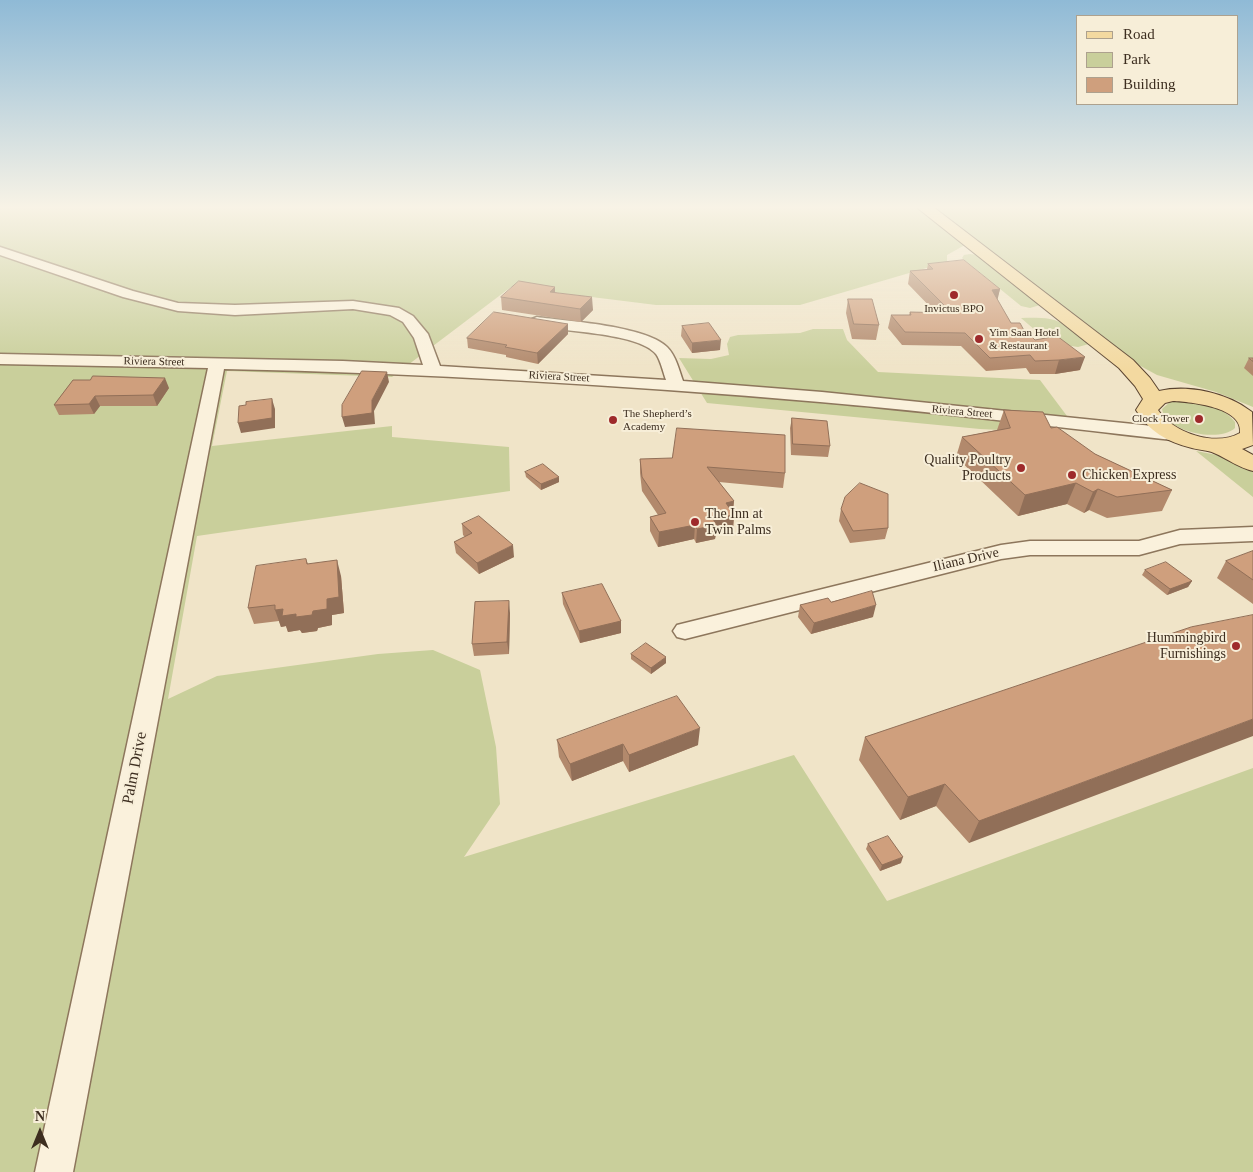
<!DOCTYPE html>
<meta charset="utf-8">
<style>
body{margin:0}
#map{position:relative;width:1253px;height:1172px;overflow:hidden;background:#f0e4c8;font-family:"Times New Roman",serif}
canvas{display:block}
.legend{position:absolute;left:1076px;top:15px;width:162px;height:90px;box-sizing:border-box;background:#f7eed8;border:1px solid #ada18e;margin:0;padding:6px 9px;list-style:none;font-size:15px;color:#3d2e20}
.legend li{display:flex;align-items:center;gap:10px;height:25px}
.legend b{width:25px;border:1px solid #ada18e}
.north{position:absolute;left:15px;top:1107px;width:50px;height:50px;-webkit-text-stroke:4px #f7eed8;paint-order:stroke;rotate:0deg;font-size:14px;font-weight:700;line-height:20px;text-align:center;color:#3d2e20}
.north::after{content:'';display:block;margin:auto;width:18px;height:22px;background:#3d2e20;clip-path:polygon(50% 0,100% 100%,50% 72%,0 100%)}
</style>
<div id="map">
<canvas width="1253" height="1172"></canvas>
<ul class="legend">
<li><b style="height:6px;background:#f3d9a0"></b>Road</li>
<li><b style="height:14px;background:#c9cf9b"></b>Park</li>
<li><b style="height:14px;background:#cf9f7d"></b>Building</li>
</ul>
<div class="north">N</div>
</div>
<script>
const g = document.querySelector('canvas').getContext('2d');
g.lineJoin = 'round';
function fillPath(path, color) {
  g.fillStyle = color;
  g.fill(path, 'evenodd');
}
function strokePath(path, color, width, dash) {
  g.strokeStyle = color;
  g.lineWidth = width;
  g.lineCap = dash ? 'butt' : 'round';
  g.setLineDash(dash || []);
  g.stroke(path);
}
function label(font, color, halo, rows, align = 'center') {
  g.font = font + ' "Times New Roman",serif';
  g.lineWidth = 4;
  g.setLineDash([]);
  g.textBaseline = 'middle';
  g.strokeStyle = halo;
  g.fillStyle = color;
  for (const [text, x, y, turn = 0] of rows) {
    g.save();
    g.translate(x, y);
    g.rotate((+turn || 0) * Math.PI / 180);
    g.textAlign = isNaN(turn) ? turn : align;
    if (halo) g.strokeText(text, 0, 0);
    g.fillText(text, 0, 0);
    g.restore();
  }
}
const green = new Path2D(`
 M0 206H915L965 245 947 255V262L800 305H656L511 287 392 377 227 371 212 446 392 426V437L509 447 510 491 197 536 168 699 217 676 378 654 433 650 480 670 496 747 500 804 464 857 794 755 887 901 1253 768V1172H0Z
 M929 206H1253V407L1216 392 1157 375 1135 363Z
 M970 254 978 255 1040 305 1030 308 1021 306 962 258 964 255Z
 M1021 318C1060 317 1059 320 1089 344L1078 347 1050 343Z
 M813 329H843L847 340 878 372 1040 380 1070 420 1046 419 1052 429 1060 433 980 429 707 403 679 358 711 359 729 355 727 344 730 337 738 335 800 333Z
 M1179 400C1199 402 1222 405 1235 422V428C1219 443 1166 432 1162 409L1170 402Z
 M1196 451 1222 456 1253 471V497Z`);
const street = new Path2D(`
 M0 247 133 291 178 303 235 305 353 301 399 308 413 316 428 334 440 366 666 380C663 372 661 361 656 354 638 332 560 332 532 325L529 322 532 319 537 317C567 321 646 326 667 347 676 356 679 370 683 381L822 392 1172 428 1178 430 1181 434 1178 438 1172 440C1055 427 938 412 820 402 622 385 423 373 224 369L73 1172H35L208 368 0 364V354L343 361 423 365 414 338 403 322 390 315 353 309 235 315 178 311 123 297 0 255Z
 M1253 527V541L1180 544 1139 555H1030L1001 559 685 639 677 637 673 631 677 625 685 623 1001 545 1030 541H1139L1180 530Z`);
const primary = new Path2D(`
 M915 206H932L1133 360 1150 378 1159 391C1189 384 1228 393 1252 412L1253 445 1242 449 1253 455V471C1239 468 1228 459 1214 453 1208 450 1199 450 1192 448 1167 442 1149 431 1136 410L1143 399 1135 386 1119 368ZM1173 401C1191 402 1243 407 1240 433 1215 447 1173 433 1158 410L1165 403Z`);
const wall = new Path2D(`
 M928 264 1000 289 997 299 1011 323 1027 336 1035 340 1080 370 1055 374H1030L1026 368 986 371 961 346 902 345 888 328 891 315H909L910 312 936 313 908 284 910 271 927 269Z
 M555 287V292L593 310 581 322 502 310 501 297Z
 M848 299 879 325 876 340 852 339 846 313Z
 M568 324V334L538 364 506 357V355L468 348 467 338Z
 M682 326 720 350 692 353 681 336Z
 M1249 358H1253V376L1244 368Z
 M73 380 169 388 157 406H100L94 414 59 415 54 405Z
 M1004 410 1051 428 1095 454 1172 490 1162 511 1107 518 1089 510 1084 513 1067 504 1018 516 956 457 962 437 997 430Z
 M792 418 830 446 828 457 791 455 790 428Z
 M640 459 785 473 783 488 719 482 734 501 733 512 734 515 733 529 716 533 715 539 696 543 694 539 658 547 650 531V517L658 515 642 491 640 473Z
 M525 472 559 482 541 490 526 477Z
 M841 509 888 528 885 539 850 543 839 521Z
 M462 524 514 557 479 574 456 553 454 542 465 537 463 535Z
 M1253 551V604L1217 578 1226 561Z
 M306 559 308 564 341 576 344 613 332 615V625L318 628 317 631 302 633 300 630 288 632 286 626 281 627 279 621 254 624 248 608Z
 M1145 570 1192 581 1188 587 1167 595 1142 575Z
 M562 593 621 621V633L580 643 563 604Z
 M831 602 873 617 811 634 798 617 800 605Z
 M510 613 509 654 474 656 472 644Z
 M1253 615 969 843 936 806 900 820 859 760 865 737Z
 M631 654 666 663 651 674 631 659Z
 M557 740 698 745 629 772 623 761 572 781 559 757Z
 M868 844 901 863 880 871 866 849Z`);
const shadedWall = new Path2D(`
 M555 287V300L550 292Z
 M1000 289 997 302 992 290Z
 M592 297 593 310 581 322 580 309Z
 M568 324V334L538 364 537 353Z
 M721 340 720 350 692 353V343Z
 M1085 357 1080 370 1055 374 1059 360Z
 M387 372 389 382 374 411 375 424 345 427 342 417 372 400Z
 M165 378 169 388 157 406 153 395Z
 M95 396 100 406 94 414 89 404Z
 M272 399 275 409V428L241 433 238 423Z
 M559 477V482L541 490V484Z
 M1076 483 1067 504 1018 516 1025 495Z
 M1098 489 1089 510 1084 513 1093 492Z
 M734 501 732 515H734L733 529 716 533 715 539 696 543 697 529 713 519 726 503Z
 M695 525 694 539 658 547 659 532Z
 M513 545 514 557 479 574 477 563Z
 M337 560 341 576 344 613 332 615V625L318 628 317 631 302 633 300 630 288 632 286 626 281 627 275 610 283 609 313 611 327 599Z
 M1192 581 1188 587 1167 595 1170 589Z
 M509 601 510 613 509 654 507 642Z
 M876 605 873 617 811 634 814 623Z
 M621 621V633L580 643 579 631Z
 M666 657V663L651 674V668Z
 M1253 719V736L969 843 979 821Z
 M700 728 698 745 629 772V755Z
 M623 744V761L572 781 570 764Z
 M945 784 936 806 900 820 908 797Z
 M903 857 901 863 880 871 882 865Z`);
const building = new Path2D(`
 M964 260 1000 289 992 290 1011 323H1020L1027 336H1031L1035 340 1057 336 1085 357 1059 360 1035 361 1030 355 990 358 965 333 905 332 891 315H911L910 312 952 313 910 271 933 269 928 264Z
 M519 281 555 287 550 292 592 297 580 309 501 297Z
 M848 299H872L879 325 854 324Z
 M494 312 568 324 537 353 505 347 507 345 467 338Z
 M709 323 721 340 692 343 682 326Z
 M1249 358H1253V361Z
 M362 371 387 372 372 400V413L342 417V405Z
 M93 376 165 378 153 395 95 396 89 404 54 405 73 380H90Z
 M272 399V418L238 423 239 406 246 405V402Z
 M1004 410 1043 412 1051 428 1057 427 1095 454 1172 490 1117 497 1098 489 1093 492 1076 483 1025 495 962 437 1010 428Z
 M792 418 827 421 830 446 793 444Z
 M677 428 785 435V473L707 467 734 501 726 503 734 515 713 519 717 525 697 529 695 525 659 532 650 517 666 513 642 477 640 459 672 458Z
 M543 464 559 477 541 484 525 472Z
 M860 483 888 494V528L853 531 841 509 845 497Z
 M479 516 513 545 477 563 454 542 472 533 462 524Z
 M1253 551V580L1226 561Z
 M306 559 307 564 337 560 339 597 327 599V609L313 611 312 615 296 617V614L282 616 283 609 275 610V605L248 608 256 566Z
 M1166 562 1192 581 1170 589 1145 570Z
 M602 584 621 621 579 631 562 593Z
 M872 591 876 605 814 623 800 605 828 598 831 602Z
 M509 601 507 642 472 644 475 602Z
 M1253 615V719L979 821 945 784 908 797 865 737 1191 627Z
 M646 643 666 657 651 668 631 654Z
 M677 696 700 728 629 755 623 744 570 764 557 740Z
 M888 836 903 857 882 865 868 844Z`);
const markers = [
 [954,295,5,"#9e2a2b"],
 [979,339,5,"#9e2a2b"],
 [1199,419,5,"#9e2a2b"],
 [613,420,5,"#9e2a2b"],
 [1021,468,5,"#9e2a2b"],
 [1072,475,5,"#9e2a2b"],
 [695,522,5,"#9e2a2b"],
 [1236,646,5,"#9e2a2b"]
];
const farPoinames = [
 ["Invictus BPO",954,309,"center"],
 ["Yim Saan Hotel",989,333],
 ["& Restaurant",989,346],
 ["The Shepherd’s",623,414],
 ["Academy",623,427],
 ["Clock Tower",1189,419,"right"]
];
const farStreetnames = [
 ["Riviera Street",154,362,1],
 ["Riviera Street",559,377,3],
 ["Riviera Street",962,412,5]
];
const poiNames = [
 ["Quality Poultry",1011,460],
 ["Products",1011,476],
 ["Chicken Express",1082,475,"left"],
 ["The Inn at",705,514,"left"],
 ["Twin Palms",705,530,"left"],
 ["Hummingbird",1226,638],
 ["Furnishings",1226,654]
];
const streetNames = [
 ["Iliana Drive",966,560,-13]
];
const nearStreetnames = [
 ["Palm Drive",135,768,-79]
];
fillPath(green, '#c9cf9b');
strokePath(street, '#8d765c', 3);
strokePath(primary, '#5b4430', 2);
fillPath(street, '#faf1dc');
fillPath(primary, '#f3d9a0');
fillPath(wall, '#b2896c');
fillPath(shadedWall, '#916f58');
fillPath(building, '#cf9f7d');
strokePath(building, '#916f58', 1);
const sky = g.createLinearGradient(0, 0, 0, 370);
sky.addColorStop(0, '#8fbad6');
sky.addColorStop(0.56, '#f8f3e6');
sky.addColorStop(1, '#f8f3e600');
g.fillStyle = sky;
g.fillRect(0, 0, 1253, 370);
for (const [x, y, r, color] of markers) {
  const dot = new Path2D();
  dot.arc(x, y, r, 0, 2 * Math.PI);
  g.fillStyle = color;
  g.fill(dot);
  strokePath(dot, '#f7eed8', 2);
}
label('11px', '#3d2e20', '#f7eed8', farPoinames, 'left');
label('11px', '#3d2e20', '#f7eed8', farStreetnames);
label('14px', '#3d2e20', '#f7eed8', poiNames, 'right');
label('14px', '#3d2e20', '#f7eed8', streetNames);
label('16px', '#3d2e20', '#f7eed8', nearStreetnames);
</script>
